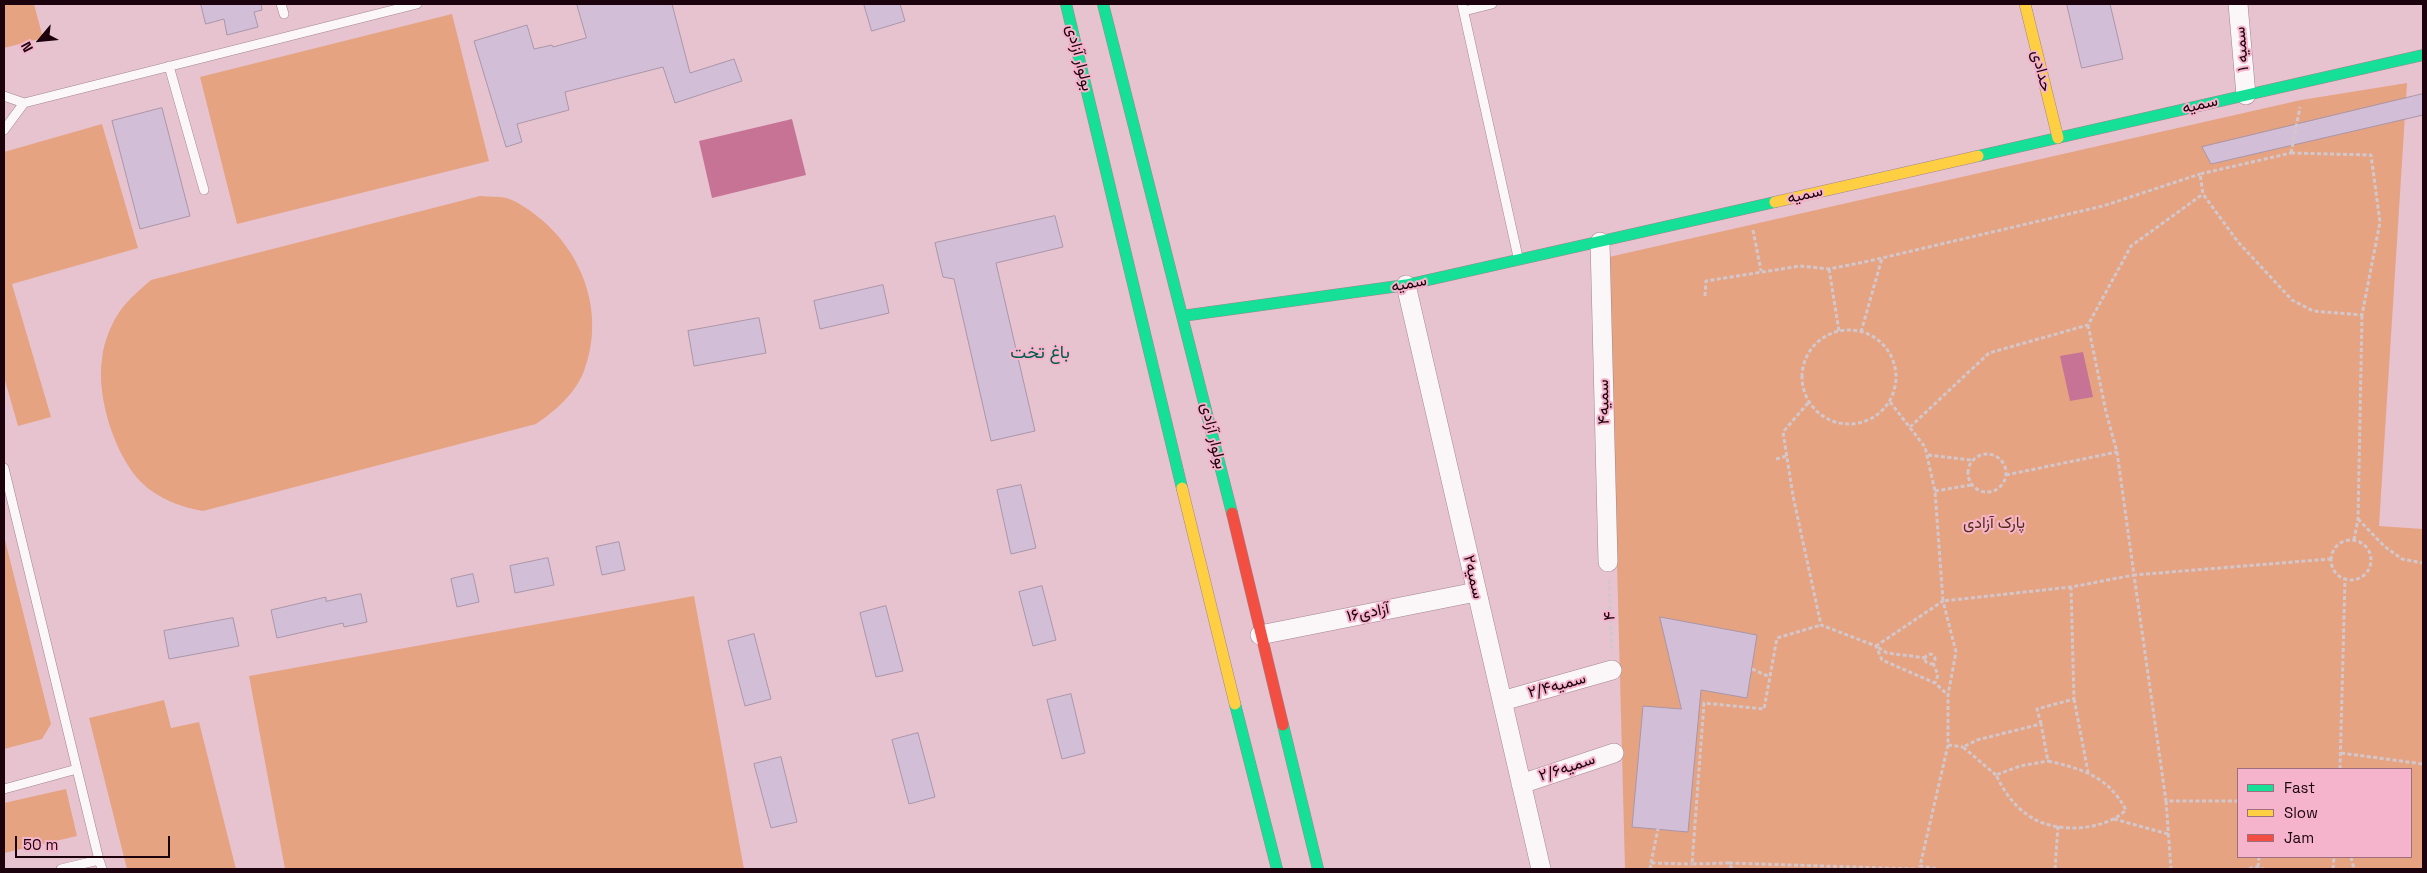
<!DOCTYPE html>
<meta charset="utf-8">
<style>
body{margin:0}
#map{position:relative;width:2427px;height:873px;overflow:hidden;background:#e7c3d0;font-family:"Space Grotesk",sans-serif}
canvas{display:block}
.frame{position:absolute;inset:0;border:5px solid #1b020c;pointer-events:none}
.legend{position:absolute;left:2237px;top:768px;width:175px;height:90px;box-sizing:border-box;background:#f6b4cc;border:1px solid #9e6d7f;margin:0;padding:6px 9px;list-style:none;font-size:15px;color:#1b020c}
.legend li{display:flex;align-items:center;gap:10px;height:25px}
.legend b{width:25px;border:1px solid #9e6d7f}
.north{position:absolute;left:15px;top:15px;width:50px;height:50px;-webkit-text-stroke:4px #f6b4cc;paint-order:stroke;rotate:242deg;font-size:14px;font-weight:700;line-height:20px;text-align:center;color:#1b020c}
.north::after{content:'';display:block;margin:auto;width:18px;height:22px;background:#1b020c;clip-path:polygon(50% 0,100% 100%,50% 72%,0 100%)}
.scale{position:absolute;left:15px;top:836px;width:155px;height:22px;box-sizing:border-box;border:2px solid #1b020c;border-top:0;padding-left:6px;font-size:15px;line-height:18px;white-space:nowrap;color:#1b020c;-webkit-text-stroke:4px #f6b4cc;paint-order:stroke}
</style>
<div id="map">
<canvas width="2427" height="873"></canvas>
<div class="frame"></div>
<ul class="legend">
<li><b style="height:6px;background:#16e098"></b>Fast</li>
<li><b style="height:6px;background:#ffcf43"></b>Slow</li>
<li><b style="height:6px;background:#f24e42"></b>Jam</li>
</ul>
<div class="north">N</div>
<div class="scale">50 m</div>
</div>
<script>
const g = document.querySelector('canvas').getContext('2d');
g.lineJoin = 'round';
function fillPath(path, color) {
  g.fillStyle = color;
  g.fill(path, 'evenodd');
}
function strokePath(path, color, width, dash) {
  g.strokeStyle = color;
  g.lineWidth = width;
  g.lineCap = dash ? 'butt' : 'round';
  g.setLineDash(dash || []);
  g.stroke(path);
}
function label(font, color, halo, rows, align = 'center') {
  g.font = font + ' "Space Grotesk",Vazirmatn,sans-serif';
  g.lineWidth = 4;
  g.setLineDash([]);
  g.textBaseline = 'middle';
  g.strokeStyle = halo;
  g.fillStyle = color;
  for (const [text, x, y, turn = 0] of rows) {
    g.save();
    g.translate(x, y);
    g.rotate((+turn || 0) * Math.PI / 180);
    g.textAlign = isNaN(turn) ? turn : align;
    if (halo) g.strokeText(text, 0, 0);
    g.fillText(text, 0, 0);
    g.restore();
  }
}
const green = new Path2D(`
 M4 4H34L43 38 4 48Z
 M452 14 489 161 237 224 200 77Z
 M2407 83 2379 526 2423 529V869H1625L1609 257 2301 100ZM2238 769H2411V857H2238Z
 M102 124 138 248 12 284 51 417 18 426 4 377V152Z
 M480 196C488 197 498 196 506 198 518 201 532 212 542 220 585 257 605 316 584 371 575 394 556 410 536 424L203 511C180 507 159 499 142 483 115 457 96 396 102 359 103 346 109 330 115 319 124 303 137 292 151 280Z
 M4 536 51 724 42 739 4 749Z
 M694 596 744 869H285L249 676Z
 M164 700 171 728 199 722 236 869H127L89 718Z
 M66 789 77 836 4 853V803Z`);
const water = new Path2D(`
 M792 119 806 175 712 198 699 141Z
 M2083 352 2093 397 2070 401 2060 356Z`);
const building = new Path2D(`
 M201 4H261L262 10 254 12 258 27 227 35 224 19 206 24Z
 M577 4H672L690 73 734 59 742 81 675 103 663 67 565 92 569 110 517 124 522 142 506 147 474 41 527 25 534 49 552 45 553 47 586 38Z
 M864 4H900L905 21 872 31Z
 M2067 4H2110L2123 59 2082 68Z
 M2423 94V115L2211 164 2202 147Z
 M162 108 190 216 140 229 112 121Z
 M1055 216 1063 247 996 263 1035 431 991 441 954 279 943 277 935 243Z
 M883 285 889 313 820 329 814 301Z
 M759 318 766 353 694 366 688 331Z
 M1021 485 1036 548 1011 554 997 490Z
 M619 542 625 570 602 575 596 547Z
 M548 558 554 585 515 593 510 566Z
 M473 574 479 602 457 607 451 579Z
 M1042 586 1056 640 1033 646 1019 592Z
 M361 594 367 622 344 627 343 623 277 638 271 610 326 597V601Z
 M886 606 903 671 876 677 860 613Z
 M1660 617 1757 635 1747 698 1701 690 1688 832 1632 827 1643 706 1681 709Z
 M233 618 239 646 169 659 164 631Z
 M754 634 771 699 745 706 728 641Z
 M1071 694 1085 753 1062 759 1047 700Z
 M918 733 935 797 909 804 892 740Z
 M781 757 797 822 771 828 754 764Z`);
const path = new Path2D(`
 M2291 153 2371 155 2380 222 2362 315 2313 311 2292 300 2238 242 2203 194 2200 174Z
 M2291 153 2300 107
 M1753 230 1761 271
 M1829 269 1839 331
 M1705 296 1706 281 1800 266 1829 269 1869 261 2103 206 2200 174
 M2088 325 2106 412 2117 452 2134 575 2330 559
 M1802 377a47 47 0 1 1 94 0a47 47 0 1 1-94 0Z
 M1861 332 1882 258
 M1890 402 1925 447 1935 491 1943 601 2071 587 2134 575 2166 801H2238
 M1808 403 1783 432 1793 496 1821 625 1876 646 1882 660 1935 683 1948 695
 M1910 427 1989 353 2088 325 2131 246 2203 194
 M1968 473a19 19 0 1 1 38 0a19 19 0 1 1-38 0Z
 M1928 455 1971 460
 M1776 459 1787 456
 M2006 475 2117 452
 M1935 491 1971 485
 M2358 519 2384 546 2402 559 2423 563
 M2331 560a20 20 0 1 1 40 0a20 20 0 1 1-40 0Z
 M2354 540 2358 519 2362 315
 M1609 580 1612 652
 M1925 659a5 5 0 1 1 10 0a5 5 0 1 1-10 0Z
 M1926 658 1887 653 1876 646 1943 601 1956 652 1948 695V745L1920 866 1938 869
 M1933 663 1938 675 1935 683
 M1752 669 1770 677
 M2074 699 2088 772
 M2041 724 2037 709 2074 699 2071 587
 M1948 745 1963 747
 M2341 753 2423 764
 M2048 761C2082 769 2108 776 2126 810 2104 831 2059 833 2034 819 2015 808 2005 793 1996 775L2020 766Z
 M2340 769 2345 580
 M1996 775 1963 747 1977 740 2041 724 2048 761
 M2166 801 2171 869
 M2114 819 2168 834
 M2351 857 2354 869
 M1651 863 1658 829
 M1729 863 1916 869
 M2258 867 2259 857
 M1650 869 1651 863 1692 864
 M1732 869 1729 863 1692 864 1704 703 1764 709 1777 638 1821 625
 M2055 869 2058 826
 M2249 869 2254 867 2264 869
 M2333 869 2334 857`);
const lane = new Path2D(`
 M281 4 284 14
 M1462 4 1518 257
 M1464 11 1492 4
 M169 66 204 190
 M4 96 24 103 417 4
 M4 130 24 103
 M4 468 99 860
 M4 789 77 769
 M61 869 99 860 102 869`);
const street = new Path2D(`
 M2238 4 2246 95
 M1600 242 1608 562
 M1406 285 1541 869
 M1260 635 1476 592
 M1502 701 1612 670
 M1521 784 1614 753`);
const fast = new Path2D(`
 M1066 4 1182 488
 M1103 4 1232 513
 M1978 156 2423 55
 M1182 316 1406 285 1775 202
 M1235 704 1277 869
 M1283 725 1318 869`);
const slow = new Path2D(`
 M2025 4 2058 138
 M1775 202 1978 156
 M1182 488 1235 704`);
const jam = new Path2D(`
 M1232 513 1283 725`);
const streetNames = [
 ["۱ سمیه",2242,49,-95],
 ["بولوار آزادی",1079,58,76],
 ["حدادی",2041,71,76],
 ["سمیه",2200,105,-13],
 ["سمیه",1805,195,-13],
 ["سمیه",1409,284,-11],
 ["سمیه۴",1604,402,-91],
 ["بولوار آزادی",1213,436,77],
 ["۲سمیه",1473,577,77],
 ["آزادی۱۶",1368,613,-11],
 ["۴",1610,616,-92],
 ["سمیه۲/۴",1557,686,-15],
 ["سمیه۲/۶",1567,768,-18]
];
const parkNames = [
 ["پارک آزادی",1994,524]
];
const neighbourhoodNames = [
 ["باغ تخت",1040,353]
];
fillPath(green, '#e5a382');
fillPath(water, '#c67396');
fillPath(building, '#d3bed7');
strokePath(building, '#a996a8', 1);
strokePath(lane, '#a28590', 10);
strokePath(street, '#a28590', 20);
strokePath(fast, '#a28590', 12);
strokePath(slow, '#a28590', 12);
strokePath(jam, '#a28590', 12);
strokePath(path, '#d3c7cc', 3, [4, 2.5]);
strokePath(lane, '#fbf6f8', 9);
strokePath(street, '#fbf6f8', 19);
strokePath(fast, '#16e098', 11);
strokePath(slow, '#ffcf43', 11);
strokePath(jam, '#f24e42', 11);
label('16px', '#1b020c', '#f6b4cc', streetNames);
label('16px', '#522d0f', '#f6b4cc', parkNames);
label('18px', '#005d4d', '#f6b4cc', neighbourhoodNames);
</script>
